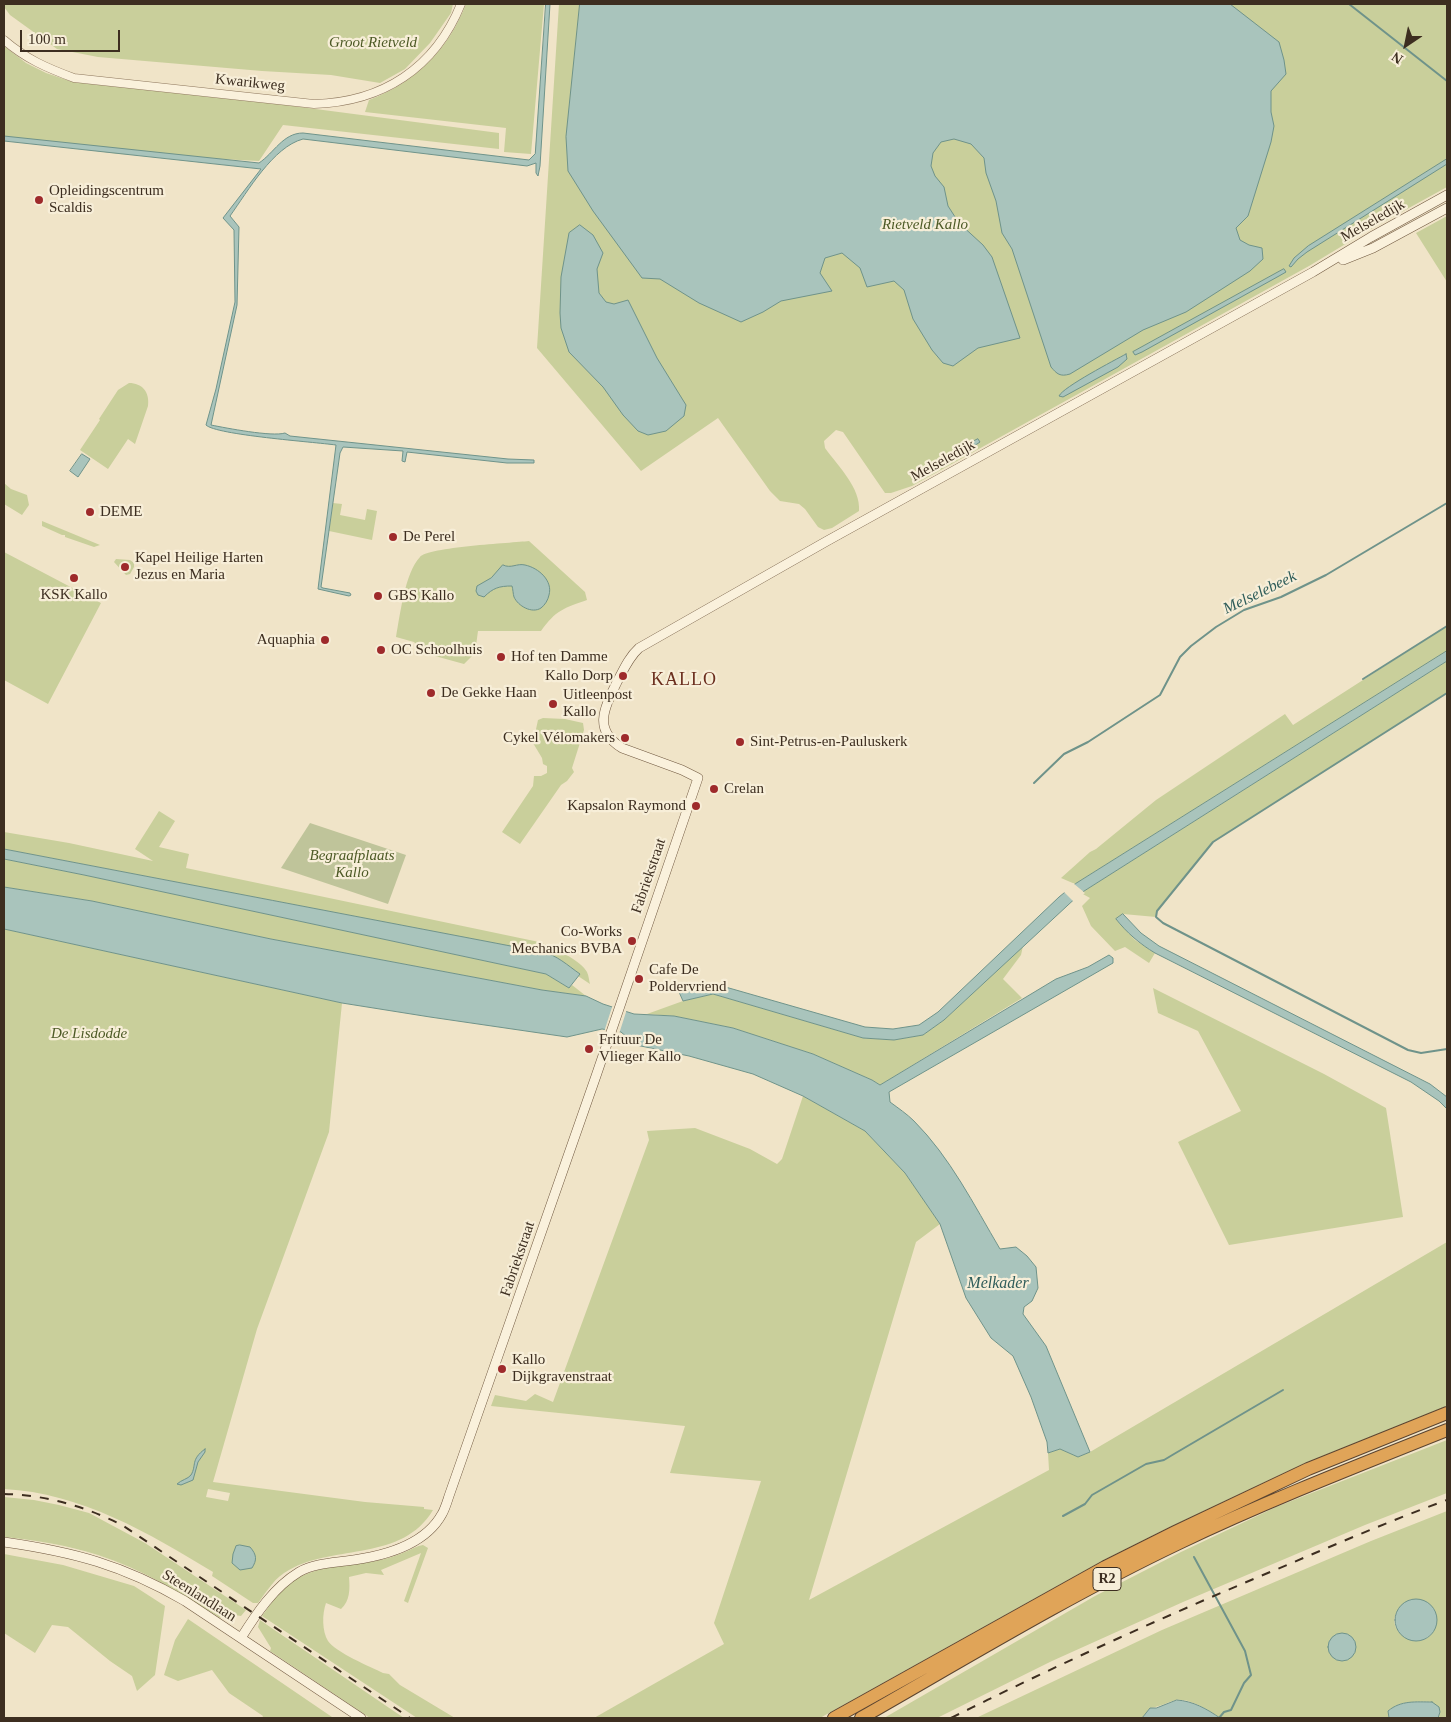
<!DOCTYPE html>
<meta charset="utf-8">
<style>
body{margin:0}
#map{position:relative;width:1451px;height:1722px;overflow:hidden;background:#f0e4c8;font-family:Georgia,serif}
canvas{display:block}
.frame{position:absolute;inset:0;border:5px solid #3d2e20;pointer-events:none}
.north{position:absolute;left:1381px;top:20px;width:50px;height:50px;-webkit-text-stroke:4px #f7eed8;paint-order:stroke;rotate:214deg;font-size:14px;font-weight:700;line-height:20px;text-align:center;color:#3d2e20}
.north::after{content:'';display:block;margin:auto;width:18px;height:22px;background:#3d2e20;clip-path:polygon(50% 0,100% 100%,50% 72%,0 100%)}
.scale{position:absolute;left:20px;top:30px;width:100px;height:22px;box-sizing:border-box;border:2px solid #3d2e20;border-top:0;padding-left:6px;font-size:15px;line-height:18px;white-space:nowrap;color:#3d2e20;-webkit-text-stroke:4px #f7eed8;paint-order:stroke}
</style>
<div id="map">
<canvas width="1451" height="1722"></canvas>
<div class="frame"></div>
<div class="north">N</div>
<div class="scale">100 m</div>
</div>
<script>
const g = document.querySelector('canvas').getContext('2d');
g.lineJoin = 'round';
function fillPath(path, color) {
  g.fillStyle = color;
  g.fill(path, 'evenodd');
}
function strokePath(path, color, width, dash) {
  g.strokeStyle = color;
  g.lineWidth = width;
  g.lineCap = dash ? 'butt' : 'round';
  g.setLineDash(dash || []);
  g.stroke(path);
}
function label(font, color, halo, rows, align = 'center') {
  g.font = font + ' Georgia,serif';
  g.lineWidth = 4.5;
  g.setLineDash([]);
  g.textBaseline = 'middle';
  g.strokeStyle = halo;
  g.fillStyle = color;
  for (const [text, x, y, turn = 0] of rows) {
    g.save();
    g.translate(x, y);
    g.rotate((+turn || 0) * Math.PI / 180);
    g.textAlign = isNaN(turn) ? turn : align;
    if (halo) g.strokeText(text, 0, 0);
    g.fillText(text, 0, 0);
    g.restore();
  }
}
const green = new Path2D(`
 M4 4H453L451 13 430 43 405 69 380 83 331 75 262 71 98 57 57 49 10 15 4 7Z
 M466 4H544L531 154 504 152 506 128 365 112 369 100C416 82 448 50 466 4Z
 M559 4H1447V187L1367 231 1309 266 912 486 891 493H885L843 432 836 430 824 441 825 448C838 466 861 488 859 511L832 528 824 530 818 527 805 509 799 504 780 501 770 491 718 418 641 471 537 348Z
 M4 46 26 63 46 73 73 82 285 105 499 133V149L283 125 259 161 119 154 4 139Z
 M1447 216V282L1416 233Z
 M129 383C142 383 150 392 148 406L135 444 128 439 108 469 80 450 100 420 99 419 118 390Z
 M4 483 11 489 27 495 29 505 22 515 4 504Z
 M333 503 342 504 340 515 365 520 367 509 377 511 372 540 329 531Z
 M42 521 100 545 94 547 65 537V535H62L42 526Z
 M529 541 585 592 587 600C564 608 556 610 541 631H478L475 653 464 664 424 653 414 642 396 637C400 616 405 572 420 557 428 547 511 543 529 541Z
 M4 552 101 603 48 704 4 680Z
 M116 559 130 560 134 563V567L130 574 126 575 114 562Z
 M1447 626V651L1075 884 1061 878 1090 852 1096 849 1156 800 1285 714 1293 725Z
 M1447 661V693L1213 842 1157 911 1156 917 1123 914 1116 919 1135 940 1155 953 1149 963 1125 947 1115 951 1091 926 1082 906 1090 898 1081 893Z
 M543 718 565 719 583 723 584 730 572 768 574 772 567 781 561 785 520 844 502 832 533 786 534 776H541L547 773V766L543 764 542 758 533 743 538 720Z
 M159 811 175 821 159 847 189 854 186 868 539 942C551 946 582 961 587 972 589 976 589 981 590 984L578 976 579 974 551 954 4 849V832L69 843 153 861 135 849Z
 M4 859 84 875 546 974 569 988 572 985 586 996 542 990 271 939 92 901 4 887Z
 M4 929 342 1003 329 1132 257 1329 213 1482 365 1502 424 1507V1509L433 1510C402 1562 335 1544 289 1570 275 1577 267 1591 258 1603H253L212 1576 213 1572C149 1533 81 1493 4 1489ZM208 1489 230 1493 228 1501 206 1497Z
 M1023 946 1021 955 1003 979 1022 998 880 1085 872 1080 813 1054 733 1028 674 1016 647 1014 683 1001 713 994 863 1038 894 1040 923 1035 944 1020Z
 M1153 988 1324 1074 1386 1108 1403 1217 1229 1245 1178 1142 1241 1111 1198 1031 1158 1013Z
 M803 1096 865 1131 905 1173 940 1224 916 1242 809 1600 1049 1470 1048 1453 1060 1449 1078 1457 1090 1452 1447 1242V1406L1305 1463 1172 1526 1102 1561 820 1718H594L724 1644 714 1623 761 1481 670 1473 685 1426 491 1406 495 1395 526 1401 535 1394 553 1402 649 1140 647 1131 695 1128 750 1149 777 1164 782 1159Z
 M1447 1440V1493L1365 1525 1183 1602 1052 1661 937 1718H884L1095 1596 1181 1552 1276 1507Z
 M4 1497 34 1500 59 1505 89 1513 145 1543 246 1610 241 1616C234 1615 225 1611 220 1618 181 1593 142 1569 98 1555 67 1545 36 1540 4 1537Z
 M1447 1511V1718H1438L1440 1712 1432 1702C1416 1702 1401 1700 1388 1711L1389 1718H1220C1210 1711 1190 1698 1176 1700 1167 1702 1160 1707 1150 1708L1142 1718H976L1162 1630 1371 1541ZM1411 1599 1434 1609C1447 1669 1359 1630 1411 1599Z
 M423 1545 428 1548 408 1603 404 1601 421 1553 381 1570 384 1575 366 1573 349 1577C350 1589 350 1601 341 1609L326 1603C322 1614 322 1631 328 1641 335 1652 371 1667 383 1673L389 1674 400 1685 455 1718H417L262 1616C268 1608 274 1598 281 1591 307 1565 342 1566 376 1561 386 1559 396 1556 405 1552 412 1549 417 1546 423 1545Z
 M4 1554 63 1565 134 1586 165 1606 155 1675 137 1691 132 1676 110 1661 68 1627 52 1625 35 1653 4 1633Z
 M188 1619 332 1717V1718H262L263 1716 229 1693 212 1670 178 1681 164 1675 175 1640Z
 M260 1620 273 1629 404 1718H370L270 1651 271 1648 258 1627Z`);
const cemetery = new Path2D(`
 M310 823 406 855 388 904 281 868Z`);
const water = new Path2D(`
 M546 4H550L540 166 538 176 536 173V163L527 166 303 139C273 147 248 191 230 216L239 227 237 305 211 425C226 428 272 437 285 433L290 436 508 459 534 460V463H507L407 452 405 462 402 461 403 451 343 447 340 453 321 587 323 588 350 593 351 595 349 596 318 589 336 445C314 442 216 435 206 425L216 389 235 302 234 230 223 218 261 169 4 141V136L259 163C274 153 283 133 303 133L529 160 535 154Z
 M580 4H1230L1279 42 1284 60 1286 74 1271 91V112L1274 126 1271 142 1248 216 1236 228 1240 240 1249 245 1262 248 1263 259 1250 271 1186 312 1143 330 1070 374C1060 377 1057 374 1051 367L1012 249 1002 233 996 201 986 173 984 158 971 144 954 139 941 142 933 153 931 166 935 176 944 187 948 206 959 223 983 245 992 257 1020 338 978 348 953 366 943 363 932 350 913 319 904 290 894 281 867 287 860 268 842 253 825 258 820 273 832 291 781 301 763 312 741 322 699 303 660 279 642 278 593 211 568 171 566 137Z
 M1447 159V164L1307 252 1298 259 1291 267 1289 266 1294 258 1308 246Z
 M580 225 593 235 603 253 597 269 599 293 606 302 614 304 628 300 657 358 686 405 684 416 666 431 648 435 638 431 623 415 603 387 569 352 561 328 560 313 561 277 569 233Z
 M1284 269 1286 272 1279 276 1142 352 1135 355 1133 352Z
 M1126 354 1127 359 1118 367 1063 397 1059 396C1063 387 1115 360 1126 354Z
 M978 439 980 442 974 446 935 467 931 468 930 465Z
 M82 454 90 459 78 477 70 471Z
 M503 565C511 569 517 563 525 565 539 568 553 581 549 595 548 600 545 605 541 608 532 614 518 606 514 597 513 594 513 589 512 586 499 586 493 588 484 597L478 595 476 591 477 586 491 578Z
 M1447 651V661L1081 893 944 1020 923 1035 894 1040 863 1038 713 994 683 1001 679 992 708 984H715L865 1027 893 1029 919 1025 938 1012 1059 897 1075 884Z
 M4 849 542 952C557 955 567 965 580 974L569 988 546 974 84 875 4 859Z
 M4 887 92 901 271 939 542 990 586 996 603 1004 634 1014 674 1016 733 1028 813 1054 872 1080 880 1085 1056 979 1088 967 1109 955 1113 958V963L889 1092 890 1102C898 1108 907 1114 914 1121 950 1157 974 1205 1000 1249L1016 1247 1027 1256 1036 1267 1038 1288 1032 1301 1024 1307 1023 1314 1046 1346 1090 1452 1078 1457 1060 1449 1048 1453 1047 1442 1031 1397 1013 1356 991 1338 966 1298 940 1224 905 1173 865 1131 803 1096 753 1074 689 1056 636 1045 621 1032 602 1029 567 1037 430 1017 342 1003 4 929Z
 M1123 914 1141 933 1159 946 1430 1084 1447 1097V1109L1439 1101 1411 1082 1155 953C1140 944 1127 933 1116 919Z
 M205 1449V1452L198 1462 193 1480 181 1485 177 1484C181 1480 188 1479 191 1475 197 1465 190 1460 205 1449Z
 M240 1545 250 1547C257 1555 257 1560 252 1568L240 1570 232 1563 233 1554 236 1546Z
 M1395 1620a21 21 0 1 1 42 0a21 21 0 1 1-42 0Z
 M1328 1647a14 14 0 1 1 28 0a14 14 0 1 1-28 0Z
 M1177 1700C1193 1701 1207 1709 1220 1718H1142L1150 1708H1156Z
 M1432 1702 1439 1707 1440 1712 1438 1718H1389L1388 1711C1401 1700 1416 1702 1432 1702Z`);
const pier = new Path2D(`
 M1073 883 1085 893 1074 902 1063 891Z
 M613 1004 627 1009 619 1034 604 1032Z`);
const stream = new Path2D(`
 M1349 4 1447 81
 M1363 679 1447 626
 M1447 693 1213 842 1157 911 1156 917 1163 923 1408 1050 1421 1053 1447 1049
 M1034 783 1064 754 1088 742 1160 695 1180 657 1191 646 1216 627 1244 610 1281 597 1326 575 1447 503
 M1063 1516 1085 1504 1092 1495 1146 1464 1164 1460 1174 1454 1283 1390
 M1194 1557 1245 1651 1251 1675 1244 1683 1231 1710 1224 1712 1219 1718`);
const tertiary = new Path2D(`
 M4 40C26 59 47 68 74 78L314 104C383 102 435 68 461 4`);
const secondary = new Path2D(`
 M1343 260 1373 248 1447 208
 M4 1542C74 1552 123 1565 185 1601L361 1718
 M241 1638C256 1614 274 1587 299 1572 313 1564 330 1563 346 1561 380 1557 424 1547 442 1514 445 1509 447 1502 449 1496L596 1076 698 778 682 770 622 748C593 730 604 709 616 684 623 671 628 658 639 648L827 541 1313 272 1371 237 1447 195`);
const motorway = new Path2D(`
 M834 1718 1105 1567 1175 1532 1308 1469 1447 1413
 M861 1718C966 1658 1070 1595 1179 1543 1267 1501 1357 1466 1447 1430`);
const rail = new Path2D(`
 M4 1494C46 1495 84 1506 122 1525L410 1718
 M951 1718C1057 1665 1165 1616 1275 1570 1332 1546 1389 1521 1447 1500`);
const markers = [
 [39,200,5,"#9e2a2b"],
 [90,512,5,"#9e2a2b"],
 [393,537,5,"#9e2a2b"],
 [125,567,5,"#9e2a2b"],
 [74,578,5,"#9e2a2b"],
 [378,596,5,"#9e2a2b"],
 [325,640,5,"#9e2a2b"],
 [381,650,5,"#9e2a2b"],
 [501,657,5,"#9e2a2b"],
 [623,676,5,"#9e2a2b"],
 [431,693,5,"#9e2a2b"],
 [553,704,5,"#9e2a2b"],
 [625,738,5,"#9e2a2b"],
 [740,742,5,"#9e2a2b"],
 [714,789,5,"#9e2a2b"],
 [696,806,5,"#9e2a2b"],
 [632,941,5,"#9e2a2b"],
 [639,979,5,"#9e2a2b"],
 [589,1049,5,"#9e2a2b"],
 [502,1369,5,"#9e2a2b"]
];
const shields = [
 [1107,1579,28]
];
const shieldNames = [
 ["R2",1107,1579]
];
const parkNames = [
 ["Groot Rietveld",373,43],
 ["Rietveld Kallo",925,225],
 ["Begraafplaats",352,856],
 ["Kallo",352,873],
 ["De Lisdodde",89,1034]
];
const streetNames = [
 ["Kwarikweg",250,83,6],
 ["Melseledijk",1373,221,-30],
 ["Melseledijk",943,461,-29],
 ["Fabriekstraat",649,876,-71],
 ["Fabriekstraat",518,1259,-71],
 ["Steenlandlaan",199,1596,32]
];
const poiNames = [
 ["Opleidingscentrum",49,191],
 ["Scaldis",49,208],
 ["DEME",100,512],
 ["De Perel",403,537],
 ["Kapel Heilige Harten",135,558],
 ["Jezus en Maria",135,575],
 ["KSK Kallo",74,595,"center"],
 ["GBS Kallo",388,596],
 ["Aquaphia",315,640,"right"],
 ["OC Schoolhuis",391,650],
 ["Hof ten Damme",511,657],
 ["Kallo Dorp",613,676,"right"],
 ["De Gekke Haan",441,693],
 ["Uitleenpost",563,695],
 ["Kallo",563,712],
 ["Cykel Vélomakers",615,738,"right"],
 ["Sint-Petrus-en-Pauluskerk",750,742],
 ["Crelan",724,789],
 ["Kapsalon Raymond",686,806,"right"],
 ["Co-Works",622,932,"right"],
 ["Mechanics BVBA",622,949,"right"],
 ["Cafe De",649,970],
 ["Poldervriend",649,987],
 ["Frituur De",599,1040],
 ["Vlieger Kallo",599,1057],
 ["Kallo",512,1360],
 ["Dijkgravenstraat",512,1377]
];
const waterNames = [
 ["Melselebeek",1260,593,-26],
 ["Melkader",998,1284]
];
const quarterNames = [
 ["KALLO",684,680]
];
fillPath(green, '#c9cf9b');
fillPath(cemetery, '#bfc49a');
fillPath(water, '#a9c4bc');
strokePath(water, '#6f938a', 1);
fillPath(pier, '#f0e4c8');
strokePath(stream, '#6f938a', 2);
strokePath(tertiary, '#8d765c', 9);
strokePath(secondary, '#6f573f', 10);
strokePath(motorway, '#5b4430', 14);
strokePath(tertiary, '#faf1dc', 8);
strokePath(secondary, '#faf1dc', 9);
strokePath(motorway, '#e0a458', 12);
strokePath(rail, '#3d2e20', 2, [9, 9]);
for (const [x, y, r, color] of markers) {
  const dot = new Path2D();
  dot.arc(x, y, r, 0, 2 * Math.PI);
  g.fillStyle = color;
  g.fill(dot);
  strokePath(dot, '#f7eed8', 2);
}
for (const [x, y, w] of shields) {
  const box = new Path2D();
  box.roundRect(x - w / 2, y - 11.5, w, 23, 4);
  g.fillStyle = '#f7eed8';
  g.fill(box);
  strokePath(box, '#3d2e20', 1);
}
label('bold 14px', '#3d2e20', null, shieldNames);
label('italic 15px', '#4d5a26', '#f7eed8', parkNames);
label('15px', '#3d2e20', '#f7eed8', streetNames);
label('15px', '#3d2e20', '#f7eed8', poiNames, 'left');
label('italic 16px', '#2f5d5a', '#f7eed8', waterNames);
g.letterSpacing = '1px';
label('18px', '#6b2e1e', '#f7eed8', quarterNames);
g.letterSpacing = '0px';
</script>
